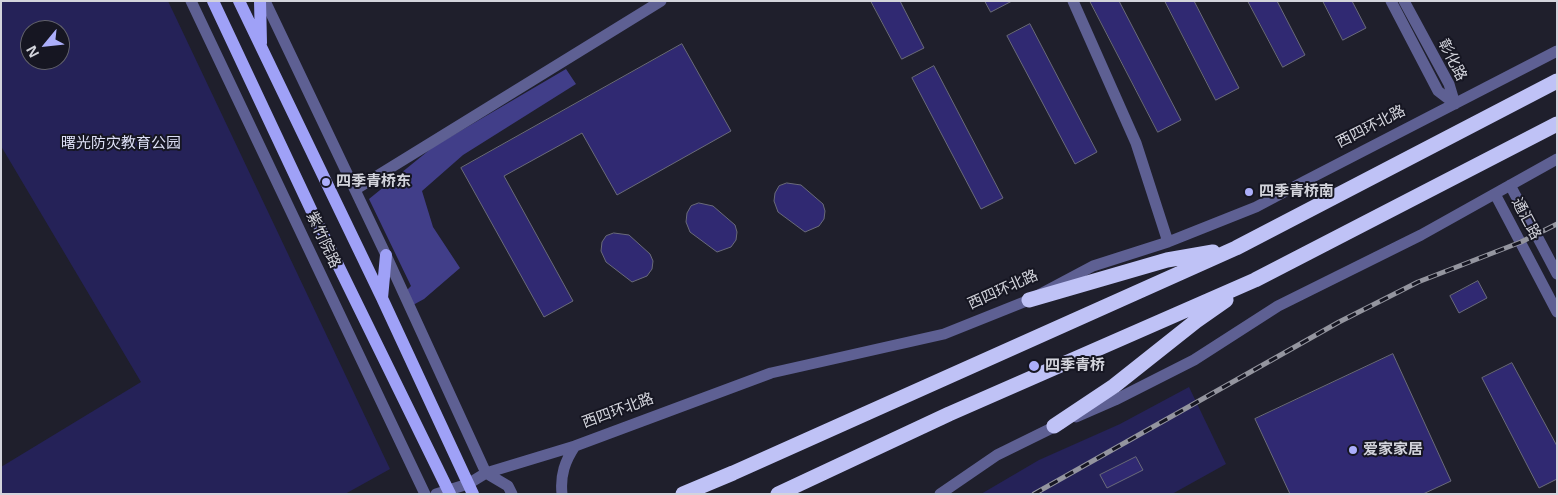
<!DOCTYPE html>
<meta charset="utf-8">
<style>
body{margin:0}
#map{position:relative;width:1558px;height:495px;overflow:hidden;background:#1f1f2c;font-family:"Open Sans",sans-serif}
canvas{display:block}
.frame{position:absolute;inset:0;border:2px solid #d3d4dc;pointer-events:none}
.north{position:absolute;left:20px;top:20px;width:50px;height:50px;box-sizing:border-box;background:#161622;border:1px solid #62626c;border-radius:50%;rotate:242deg;font-size:14px;font-weight:700;line-height:20px;text-align:center;color:#d3d4dc}
.north::after{content:'';display:block;margin:auto;width:18px;height:22px;background:#acaffb;clip-path:polygon(50% 0,100% 100%,50% 72%,0 100%)}
</style>
<div id="map">
<canvas width="1558" height="495"></canvas>
<div class="frame"></div>
<div class="north">N</div>
</div>
<script>
const g = document.querySelector('canvas').getContext('2d');
g.lineJoin = 'round';
function fillPath(path, color) {
  g.fillStyle = color;
  g.fill(path, 'evenodd');
}
function strokePath(path, color, width, dash) {
  g.strokeStyle = color;
  g.lineWidth = width;
  g.lineCap = dash ? 'butt' : 'round';
  g.setLineDash(dash || []);
  g.stroke(path);
}
function label(font, color, halo, rows, align = 'center') {
  g.font = font + ' "Open Sans","Noto Sans SC",sans-serif';
  g.lineWidth = 4;
  g.setLineDash([]);
  g.textBaseline = 'middle';
  g.strokeStyle = halo;
  g.fillStyle = color;
  for (const [text, x, y, turn = 0] of rows) {
    g.save();
    g.translate(x, y);
    g.rotate((+turn || 0) * Math.PI / 180);
    g.textAlign = isNaN(turn) ? turn : align;
    if (halo) g.strokeText(text, 0, 0);
    g.fillText(text, 0, 0);
    g.restore();
  }
}
const green = new Path2D(`
 M1 1H168L390 469 345 494H1V467L141 382 1 146ZM30 30H60V60H30Z
 M1189 387 1226 464 1172 494H981L1039 460 1120 424Z`);
const forest = new Path2D(`
 M566 69 576 84 463 155 422 191 433 227 460 268 424 299 413 305 406 291 411 286 369 199 433 147Z`);
const building = new Path2D(`
 M871 1H900L924 48 902 59Z
 M985 1H1012L991 12Z
 M1090 1H1119L1181 120 1158 132Z
 M1165 1H1194L1239 88 1216 100Z
 M1248 1H1277L1305 55 1283 67Z
 M1323 1H1352L1366 28 1343 40Z
 M1030 24 1097 152 1075 164 1007 36Z
 M682 44 731 131 617 195 582 133 504 176 573 301 544 317 461 168Z
 M934 66 1003 198 981 209 912 78Z
 M787 183 801 185 823 204 825 211 824 219 819 226 805 232 778 212 774 201 775 193 779 186Z
 M699 203 713 206 735 225 737 232 736 240 731 247 717 252 690 232 686 222 687 213 691 206Z
 M614 233 629 235 650 254 653 261 652 269 647 276 632 282 606 262 601 251 602 242 606 236Z
 M1478 281 1487 298 1459 313 1450 296Z
 M1393 354 1451 481 1423 494H1290L1255 419Z
 M1512 363 1557 446V479L1539 488 1482 378Z
 M1136 457 1143 470 1107 488 1100 475Z`);
const minor = new Path2D(`
 M191 1 425 494
 M265 1 386 255 486 473 508 486 512 494
 M1073 1 1136 143 1168 242
 M1391 1 1438 91 1455 104
 M1404 1 1449 84 1455 104
 M1510 185 1557 274
 M356 189 661 1
 M1495 194 1557 312
 M1076 417 1115 400 1194 360 1278 306 1421 235 1557 159
 M436 494 468 484 486 473 575 446 771 373 944 334 1029 300 1093 266 1168 242 1256 207 1305 181 1557 51
 M562 494C560 475 565 461 575 446
 M940 494 997 455 1062 423`);
const major = new Path2D(`
 M213 1 314 216 450 494
 M239 1 382 298 473 494
 M260 1 261 43
 M382 298 386 255`);
const highway = new Path2D(`
 M1029 300 1167 260 1213 252
 M1054 426 1114 386 1196 321 1226 300
 M683 494 733 473 1236 248 1557 81
 M778 494 949 414 1255 280 1557 124`);
const rail = new Path2D(`
 M1034 494 1339 322 1418 282 1521 242 1557 224`);
const markers = [
 [326,182,5,"#acaffb"],
 [1249,192,5,"#acaffb"],
 [1034,366,6,"#acaffb"],
 [1353,450,5,"#acaffb"]
];
const streetNames = [
 ["彰化路",1452,60,63],
 ["西四环北路",1371,127,-27],
 ["通汇路",1526,219,62],
 ["紫竹院路",323,240,65],
 ["西四环北路",1003,290,-24],
 ["西四环北路",618,411,-20]
];
const parkNames = [
 ["曙光防灾教育公园",121,144]
];
const poiNames = [
 ["四季青桥东",336,182],
 ["四季青桥南",1259,192],
 ["四季青桥",1045,366],
 ["爱家家居",1363,450]
];
fillPath(green, '#252258');
fillPath(forest, '#413e89');
fillPath(building, '#302972');
strokePath(building, '#6a6b7a', 1);
strokePath(minor, '#5e6093', 11);
strokePath(major, '#9fa1f7', 12);
strokePath(highway, '#bfc2f6', 15);
strokePath(rail, '#94959f', 5);
strokePath(rail, '#161622', 3, [9]);
for (const [x, y, r, color] of markers) {
  const dot = new Path2D();
  dot.arc(x, y, r, 0, 2 * Math.PI);
  g.fillStyle = color;
  g.fill(dot);
  strokePath(dot, '#161622', 2);
}
label('15px', '#d3d4dc', '#161622', streetNames);
label('15px', '#dddff5', '#161622', parkNames);
label('bold 15px', '#d3d4dc', '#161622', poiNames, 'left');
</script>
